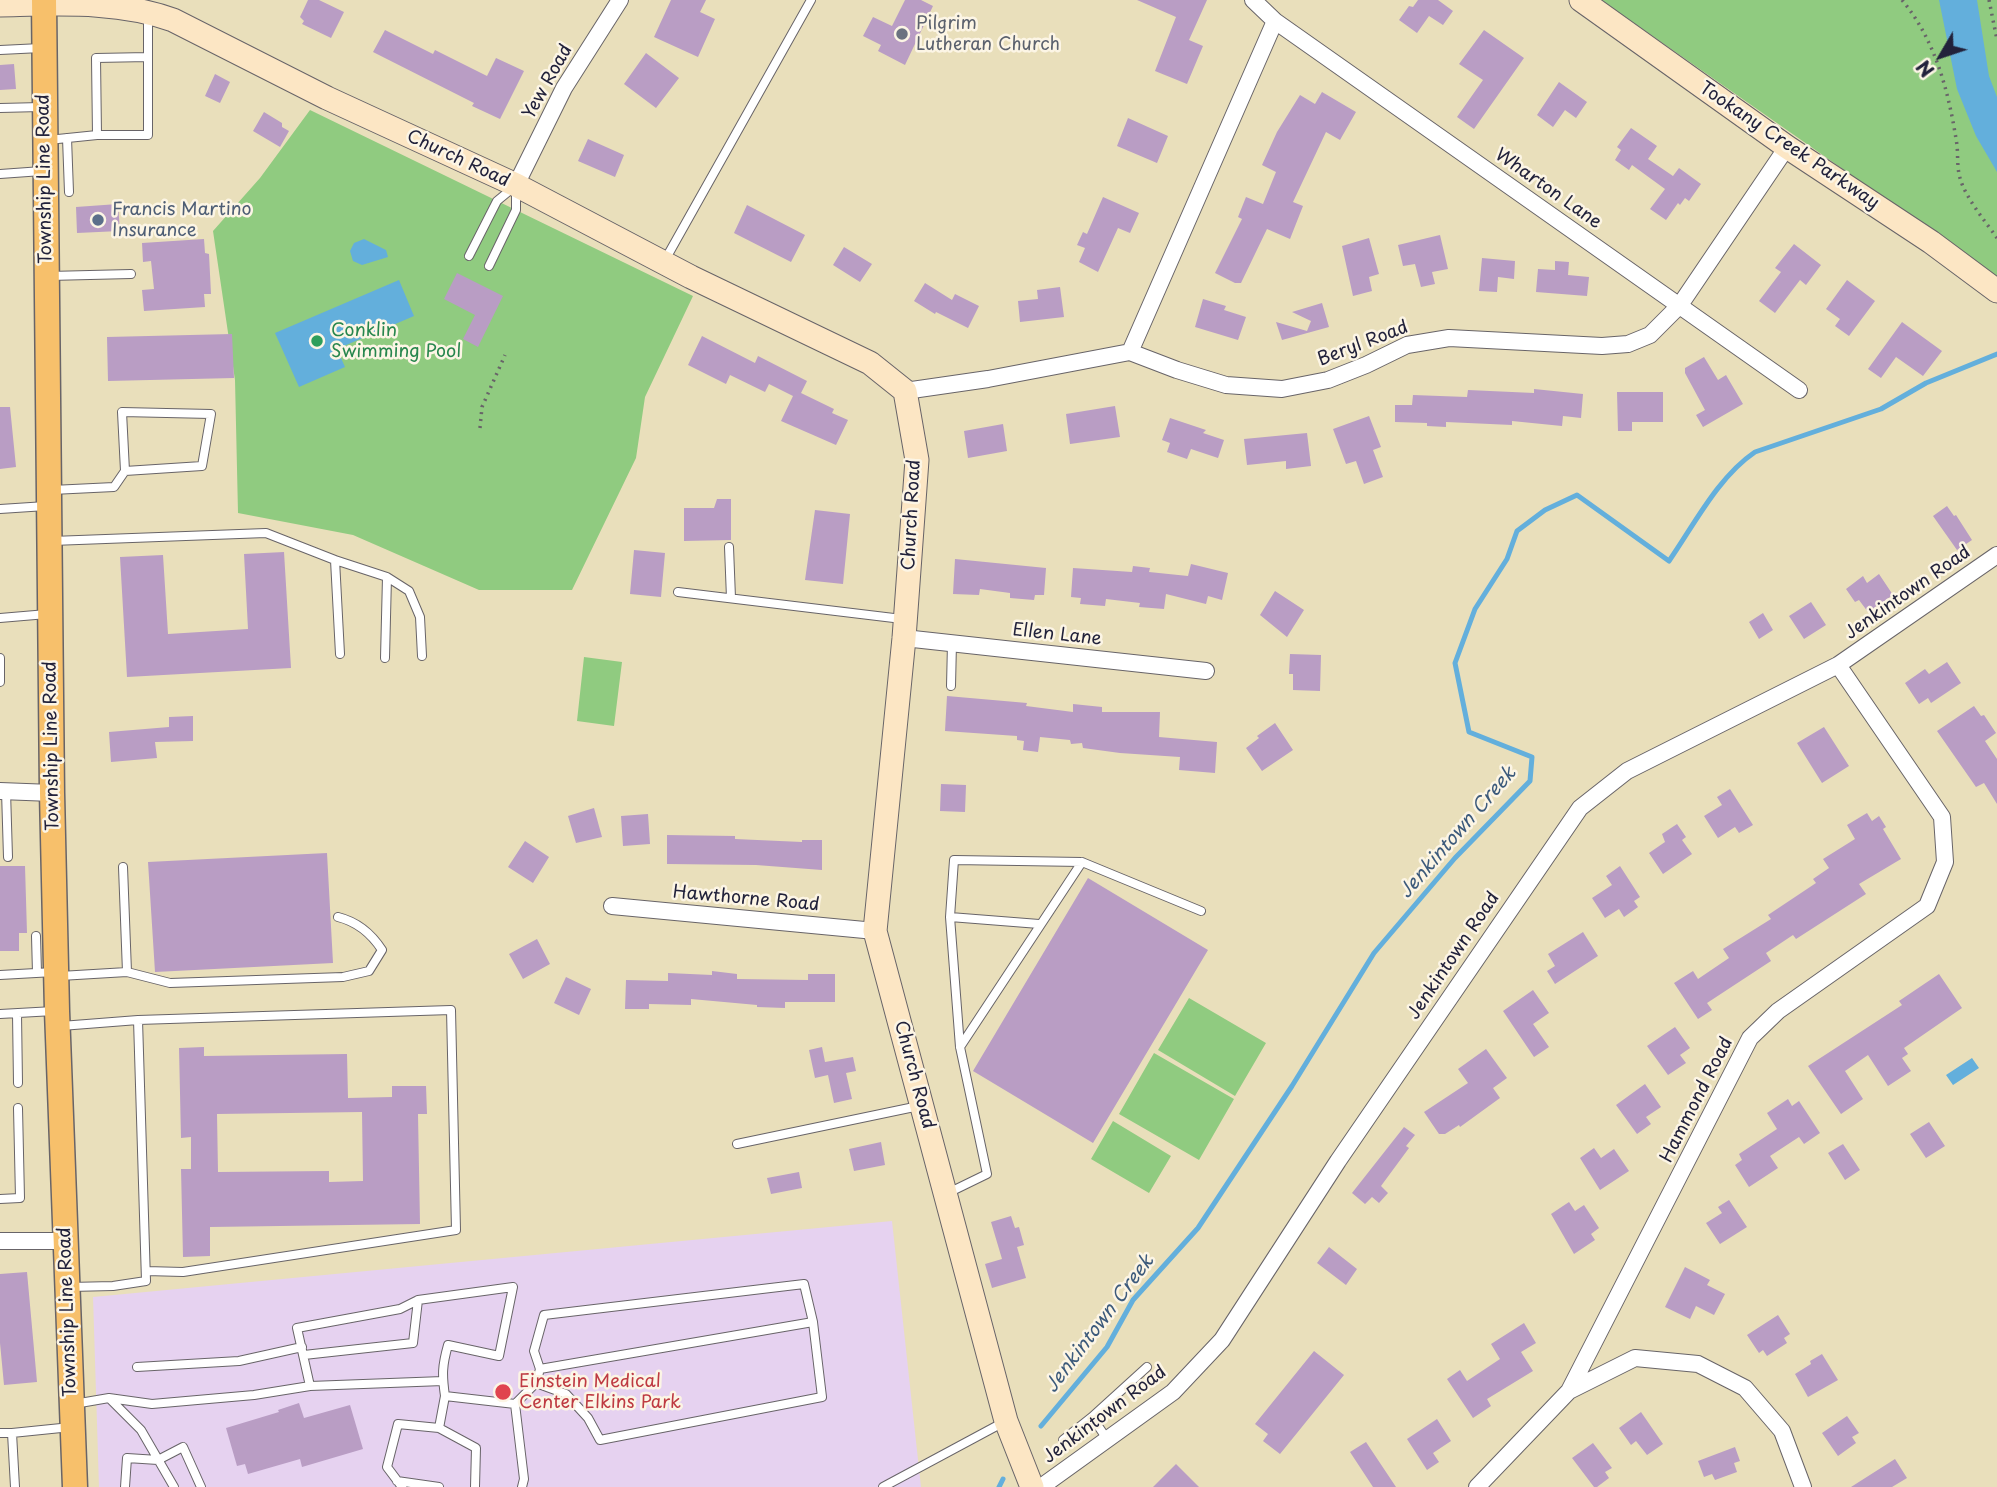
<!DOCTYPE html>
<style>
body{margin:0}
#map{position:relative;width:1997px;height:1487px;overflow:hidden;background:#e9dfbb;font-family:"Playpen Sans",sans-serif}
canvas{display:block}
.north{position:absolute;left:1906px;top:21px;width:70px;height:70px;-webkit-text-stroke:5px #fcf5e5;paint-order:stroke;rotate:231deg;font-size:19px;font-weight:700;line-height:28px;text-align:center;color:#22223b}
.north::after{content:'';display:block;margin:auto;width:24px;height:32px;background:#22223b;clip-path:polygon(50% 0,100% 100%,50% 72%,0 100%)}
</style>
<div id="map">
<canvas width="1997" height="1487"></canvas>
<div class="north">N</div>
</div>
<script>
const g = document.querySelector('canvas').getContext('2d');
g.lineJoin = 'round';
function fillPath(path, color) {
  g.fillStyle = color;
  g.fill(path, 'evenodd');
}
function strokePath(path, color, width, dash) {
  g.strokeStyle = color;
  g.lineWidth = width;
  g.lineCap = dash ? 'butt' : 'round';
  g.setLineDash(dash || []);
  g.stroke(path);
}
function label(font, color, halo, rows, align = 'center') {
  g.font = font + ' "Playpen Sans",sans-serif';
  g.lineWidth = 5;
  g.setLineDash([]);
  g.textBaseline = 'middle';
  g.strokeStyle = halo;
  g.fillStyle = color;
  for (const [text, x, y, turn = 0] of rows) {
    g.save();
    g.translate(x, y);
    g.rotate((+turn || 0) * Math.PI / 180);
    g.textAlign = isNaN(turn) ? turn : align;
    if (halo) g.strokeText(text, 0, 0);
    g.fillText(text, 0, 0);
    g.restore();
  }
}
const built = new Path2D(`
 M892 1221 921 1487H99L93 1297Z`);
const green = new Path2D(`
 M1601 0H1997V277Z
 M310 110 693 296 645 397 636 458 572 590H479L353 535 238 513 235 380 213 231 260 178Z
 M584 657 622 662 614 726 577 721Z
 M1189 998 1266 1043 1235 1096 1158 1050Z
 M1154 1053 1234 1099 1199 1160 1119 1114Z
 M1113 1121 1171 1156 1149 1193 1091 1159Z`);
const water = new Path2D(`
 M1939 0H1977L1989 76 1997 97V172L1976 136 1957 89Z
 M364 239 386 250 388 257 362 265 353 261 350 251 354 243Z
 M399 280 414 316 337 349 345 367 299 387 275 333Z
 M1972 1058 1979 1068 1953 1085 1946 1075Z`);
const stream = new Path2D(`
 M1041 1426 1107 1347 1133 1300 1198 1228 1292 1086 1374 953 1455 858 1530 781 1532 757 1469 732 1455 663 1475 609 1507 559 1517 531 1545 510 1577 495 1669 561C1694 525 1718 477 1755 452L1881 409 1926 383 1997 354
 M999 1487 1003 1479`);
const building = new Path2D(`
 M308 0H319L344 12 331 38 302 24 304 21 300 17Z
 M671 0H706L700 12 715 19 698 57 654 37Z
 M905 0H921L933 6 905 65 878 51 881 45 863 36 873 17 892 26Z
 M1137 0H1207L1189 40 1203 46 1187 84 1155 71 1176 17Z
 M1418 0H1438L1453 11 1443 25 1429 16 1417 33 1399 20 1409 6 1413 7Z
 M385 30 433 54 435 50 487 76 496 58 524 71 500 119 472 106 474 103 373 52Z
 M1484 30 1524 58 1474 129 1457 117 1483 80 1459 64Z
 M646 53 679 78 656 108 624 84Z
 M14 64 16 89 0 90V65Z
 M215 74 230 82 220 103 205 96Z
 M1559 82 1587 102 1576 118 1565 110 1553 127 1537 115Z
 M1322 92 1356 112 1340 140 1326 132 1293 202 1303 206 1290 239 1267 229 1241 283H1235L1215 273 1242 219 1238 217 1246 197 1263 204 1276 172 1262 165 1277 132 1300 95 1315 104Z
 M264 112 282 123V127L289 131 280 147 253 131Z
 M1128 118 1168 136 1157 163 1117 146Z
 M1631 128 1657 146 1648 159 1673 176 1679 168 1701 184 1689 201 1685 198 1680 205 1678 203 1666 220 1650 209 1665 189 1632 165 1629 170 1615 160 1621 150 1617 147Z
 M588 139 624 155 615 177 578 161Z
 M1103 197 1139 213 1130 233 1118 228 1098 272 1079 262 1085 248 1077 245 1083 232 1087 234Z
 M118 204 120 231 77 233 76 207Z
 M747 205 805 235 791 262 734 233Z
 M1440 235 1448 269 1432 272 1435 284 1421 287 1415 264 1403 266 1398 245Z
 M1369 238 1379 274 1369 277 1372 291 1353 296 1342 246Z
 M204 239 205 253 209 254 211 294H204L205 307 144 311 142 290 154 289 151 261 143 262 142 243Z
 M1794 244 1821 265 1806 285 1800 280 1775 313 1759 301 1781 272 1775 268Z
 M844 247 872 264 860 282 833 265Z
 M1482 258 1515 261 1514 279 1498 277 1497 292 1479 291Z
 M1555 261 1569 262 1568 275 1589 277 1587 296 1536 292 1538 269 1555 270Z
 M457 273 503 296 478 347 463 339 475 315 444 299Z
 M1847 280 1875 301 1849 336 1835 326 1840 319 1826 309Z
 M925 283 952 300 955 294 979 306 968 328 936 312 935 314 914 301Z
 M1060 287 1064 317 1020 322 1018 301 1038 299 1037 290Z
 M1203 299 1226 306 1224 310 1246 317 1238 340 1195 327Z
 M1322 303 1329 327 1282 340 1276 322 1307 331 1311 321 1292 312Z
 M1902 322 1942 351 1923 376 1896 357 1881 378 1868 369Z
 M232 334 234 378 108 381 107 337Z
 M702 336 755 363 758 356 807 381 801 393 834 409 832 413 848 420 836 445 781 421 793 396 769 384 765 392 730 375 726 384 688 365Z
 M1704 357 1718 380 1726 375 1743 404 1703 427 1696 415 1705 410 1685 373V368Z
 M1534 389 1583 394 1581 418 1563 416 1562 426 1512 421V425L1446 422V427L1427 426V423L1395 422V405H1412L1413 395 1467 397 1468 390 1534 393Z
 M1617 392H1663V422H1632V431H1618Z
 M1115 406 1120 437 1070 444 1066 414Z
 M0 407H10L16 467 0 469Z
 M1369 416 1381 447 1373 450 1383 477 1364 484 1356 461 1346 464 1333 429Z
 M1170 418 1206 430 1203 433 1224 440 1218 458 1191 449 1187 459 1167 452 1170 443 1162 440Z
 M1003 424 1007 451 968 458 964 431Z
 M1307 433 1311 466 1286 469V461L1247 465 1244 439Z
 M717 499H731V540L684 541V508H714Z
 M1947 506 1954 516 1956 515 1972 540 1957 550 1933 516Z
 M815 510 850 514 843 584 805 580Z
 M634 550 665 553 661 597 630 594Z
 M284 552 291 668 127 677 120 557 163 555 168 634 248 629 244 554Z
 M955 559 1046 568 1044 595H1035L1034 600 1010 598V593L980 589 979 595 953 594Z
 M1191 564 1228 573 1222 600 1208 596 1206 604 1166 594 1164 609 1139 607 1140 603 1106 599 1105 606 1080 604 1081 598 1071 597 1073 568 1132 572 1133 566 1150 568 1149 572 1188 576Z
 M1879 574 1893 595 1868 612 1859 600 1855 602 1846 589 1863 576 1867 583Z
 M1275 591 1304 610 1287 637 1260 615Z
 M1811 602 1826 625 1804 639 1789 616Z
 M1763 613 1773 630 1759 639 1749 622Z
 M1290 654 1321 655 1320 691 1293 690V674H1289Z
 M1947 662 1961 683 1931 703 1928 698 1919 704 1905 683 1925 669 1929 674Z
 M947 696 1027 703 1026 706 1073 712V704L1102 707V712H1160L1159 737 1217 742 1215 773 1179 770 1180 757 1120 753 1083 748 1082 743 1071 744 1070 740 1040 737 1038 752 1023 750 1024 741 1017 740V736L945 731Z
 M1974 706 1981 716 1984 715 1996 733 1985 741 1997 759V804L1984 783 1976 787 1937 731Z
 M193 716V741L155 742 157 758 111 762 109 732 169 727V717Z
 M1275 723 1293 750 1262 771 1246 748 1259 738 1257 736Z
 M1824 727 1849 766 1822 783 1797 743Z
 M941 784 966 785 965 812 940 811Z
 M1730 789 1753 825 1739 833 1735 827 1718 838 1704 816 1722 805 1717 797Z
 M594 808 602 837 576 843 568 816Z
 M1867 813 1872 821 1879 816 1886 827 1883 829 1901 859 1859 884 1866 894 1796 939 1793 935 1766 953 1771 961 1707 1003 1712 1010 1698 1019 1674 983 1693 971 1698 979 1729 958 1723 949 1771 919 1768 915 1816 883 1813 879 1829 868 1823 859 1855 839 1847 825Z
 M648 814 650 844 623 846 621 816Z
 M1677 824 1686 837 1682 840 1692 854 1663 874 1649 853 1665 842 1662 834Z
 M667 835 735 836V839L802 842V840H822V870L756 865 667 864Z
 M525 841 549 857 533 883 508 867Z
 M327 853 333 963 155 972 148 862Z
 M0 866H25L27 933H19V951H0Z
 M1620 866 1640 897 1634 901 1638 907 1624 917 1619 909 1605 918 1592 898 1612 885 1606 876Z
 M1088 878 1208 950 1093 1143 973 1071Z
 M1583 932 1598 956 1555 984 1547 971 1555 966 1548 954Z
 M537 939 550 964 523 979 509 954Z
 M712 971 737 974V979L808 980V974H835V1002H785V1008L757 1007V1005L691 999V1005L649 1004V1009H625L626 980 668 981V973L712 975Z
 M1939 974 1962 1008 1904 1048 1908 1054 1902 1058 1911 1071 1888 1086 1868 1055 1845 1071 1863 1099 1841 1114 1808 1066 1902 1005 1899 1001Z
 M566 977 591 989 579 1015 554 1003Z
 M1533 990 1549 1013 1533 1024 1549 1047 1534 1057 1503 1011Z
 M1675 1027 1690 1048 1680 1055 1686 1063 1668 1075 1647 1046Z
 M204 1047V1056L347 1054 348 1098 392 1097V1086H426L427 1114H418L420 1224 210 1227V1256L183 1257 181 1169H191V1137L181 1138 179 1048ZM362 1112 363 1181 329 1182V1171L218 1172 217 1114Z
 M822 1047 825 1062 853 1057 856 1071 846 1073 852 1099 834 1103 828 1075 815 1078 809 1050Z
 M1486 1049 1507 1078 1493 1088 1500 1098 1460 1127 1459 1125 1445 1134H1439L1424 1112 1468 1083 1458 1069Z
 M1645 1084 1661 1107 1646 1117 1651 1124 1637 1134 1616 1105Z
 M1788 1099 1792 1106 1799 1101 1820 1133 1804 1144 1799 1137 1770 1156 1778 1168 1749 1187 1735 1165 1742 1160 1739 1154 1777 1129 1767 1113Z
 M1929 1122 1945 1146 1926 1158 1910 1134Z
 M1404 1127 1415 1135 1406 1146 1409 1148 1381 1186 1388 1193 1379 1203 1372 1197 1365 1204 1352 1193Z
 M881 1142 885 1165 854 1171 849 1149Z
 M1843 1144 1860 1170 1845 1180 1828 1153Z
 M1594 1148 1601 1158 1614 1149 1629 1171 1600 1190 1580 1158Z
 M799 1172 802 1188 771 1194 767 1178Z
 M1729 1200 1747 1227 1720 1244 1706 1223 1722 1213 1718 1207Z
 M1569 1202 1575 1211 1584 1205 1599 1228 1591 1234 1595 1240 1574 1254 1551 1214Z
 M1011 1216 1015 1228 1019 1227 1024 1245 1017 1247 1026 1278 992 1288 985 1264 1002 1259 991 1222Z
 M1329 1247 1357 1269 1346 1285 1317 1263Z
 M1685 1267 1710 1280 1707 1285 1725 1294 1714 1315 1696 1306 1690 1319 1665 1307Z
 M27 1272 37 1382 4 1385 0 1343V1274Z
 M1778 1315 1790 1334 1784 1338 1787 1343 1767 1356 1763 1350 1759 1353 1747 1335Z
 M1524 1323 1536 1343 1521 1352 1533 1371 1487 1399 1491 1406 1473 1418 1447 1379 1460 1370 1467 1381 1500 1359 1491 1344Z
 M1314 1351 1344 1375 1280 1454 1263 1441 1268 1434 1255 1424Z
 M1822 1354 1838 1380 1808 1397 1795 1374 1811 1364 1810 1361Z
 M299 1403 304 1418 350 1405 363 1449 302 1467 300 1459 248 1474 245 1464 237 1466 226 1428 279 1412 278 1410Z
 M1641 1412 1663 1444 1647 1455 1636 1441 1631 1445 1619 1428Z
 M1847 1416 1859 1433 1852 1437 1856 1443 1838 1456 1822 1433Z
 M1437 1419 1451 1441 1433 1453 1439 1462 1427 1470 1407 1439Z
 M1366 1442 1396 1487H1373L1350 1452Z
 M1593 1443 1612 1468 1605 1472 1609 1478 1597 1487H1594L1572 1458Z
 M1735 1447 1740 1461 1734 1463 1737 1472 1715 1480 1712 1474 1704 1477 1698 1461Z
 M1895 1459 1907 1478 1892 1487H1851Z
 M1176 1464 1199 1487H1153Z`);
const path = new Path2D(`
 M1902 0C1936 41 1949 93 1957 145 1958 156 1957 168 1960 178 1965 197 1985 221 1997 238
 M1989 0 1997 40
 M480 428 482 407 505 355`);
const lane = new Path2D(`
 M0 50 41 48
 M0 108 41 107
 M97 135 96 58 148 57
 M67 138 69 192
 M48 140 97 135H148V14
 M0 174 42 171
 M469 256 497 201 514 187
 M665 260 811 0
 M489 266 516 210V187
 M49 276 131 274
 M52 490 114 487 125 471 122 412 211 414 202 466 125 471
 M0 509 46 506
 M52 541 266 533 335 560 340 654
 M729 547 731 598
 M335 560 387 577 385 658
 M387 577 409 591 420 617 422 656
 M678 592 902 619
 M0 618 47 614
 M0 658V682
 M951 686 952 643
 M6 791 8 857
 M950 917 1039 924
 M36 936 37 973
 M127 972 170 983 343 977 369 971 382 950C371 933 358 922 338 917
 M0 975 54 972
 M60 976 127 972 123 867
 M0 1014 54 1011
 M17 1014 18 1083
 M138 1020 451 1010 456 1230 183 1272 146 1271
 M61 1026 138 1020 146 1281 113 1286 70 1287
 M960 1047 1082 862
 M737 1144 919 1106
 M948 1193 987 1174 960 1047 950 917 954 860 1082 862 1201 911
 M0 1199 20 1198 18 1108
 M304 1355 413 1343 418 1300
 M137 1367 239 1361 302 1347
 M540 1369 534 1351 544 1315 804 1284 813 1322
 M443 1381 310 1386 297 1328 400 1309 418 1300 513 1287 499 1356 448 1345C442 1366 442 1375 445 1396
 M109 1398 152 1404 254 1395 310 1386
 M74 1404 109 1398 141 1430 174 1487
 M515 1404 536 1383 566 1394 588 1418 600 1440 822 1397 813 1322 540 1369 536 1383
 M439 1428 445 1396 515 1404 524 1479 522 1487
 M0 1433H12L15 1487
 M12 1433 71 1427
 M1107 1439 1092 1417 1147 1367
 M1063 1440 1092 1417
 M397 1481 439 1487
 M125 1487 127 1458 158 1460 183 1447 201 1487
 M402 1487 387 1467 398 1424 439 1428 476 1448 475 1487
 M883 1487 1004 1422`);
const street = new Path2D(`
 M1253 0 1275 21 1799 390
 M516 185 564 88 620 0
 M1130 352 1275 21
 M905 391 988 379 1130 352 1177 370 1226 385 1282 389 1328 380 1366 365 1407 345 1449 338 1602 346 1628 344 1650 335 1680 305 1787 147
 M904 638 1206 671
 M0 791 52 793
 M612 906 875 931
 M0 1241H65
 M1569 1391 1635 1358 1698 1364 1745 1388 1782 1431 1803 1487
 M1041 1487 1173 1392 1222 1340 1338 1161 1580 808 1627 771 1838 665 1997 555
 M1477 1487 1569 1391 1750 1038 1778 1011 1927 906 1945 862 1942 817 1838 665`);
const secondary = new Path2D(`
 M1581 0 1787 147 1931 242 1997 291
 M0 5C58 4 118 0 173 20L327 98 516 185 691 277 870 363 905 391 917 460 904 638 875 931 1006 1421 1032 1487`);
const primary = new Path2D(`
 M44 0 52 793 57 1011 75 1487`);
const markers = [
 [902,34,7,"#6b7280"],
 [98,220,7,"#5c6f8a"],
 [317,341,7,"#2e9e5b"],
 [503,1392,9,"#e0444e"]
];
const worshipNames = [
 ["Pilgrim",916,24],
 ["Lutheran Church",916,45]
];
const streetNames = [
 ["Yew Road",548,82,-61],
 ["Tookany Creek Parkway",1789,146,34],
 ["Church Road",458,159,25],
 ["Township Line Road",45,179,-91],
 ["Wharton Lane",1548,189,35],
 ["Beryl Road",1363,344,-21],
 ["Church Road",912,515,-87],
 ["Jenkintown Road",1908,593,-35],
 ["Ellen Lane",1057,635,6],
 ["Township Line Road",52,746,-91],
 ["Hawthorne Road",746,899,5],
 ["Jenkintown Road",1454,956,-56],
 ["Church Road",914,1075,75],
 ["Hammond Road",1697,1100,-63],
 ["Township Line Road",68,1312,-92],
 ["Jenkintown Road",1105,1415,-37]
];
const serviceNames = [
 ["Francis Martino",112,210],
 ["Insurance",112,231]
];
const leisureNames = [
 ["Conklin",331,331],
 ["Swimming Pool",331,352]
];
const healthNames = [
 ["Einstein Medical",519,1382],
 ["Center Elkins Park",519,1403]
];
const waterNames = [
 ["Jenkintown Creek",1458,833,-49],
 ["Jenkintown Creek",1100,1324,-53]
];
fillPath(built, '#e6d2f0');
fillPath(green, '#90cb80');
fillPath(water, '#63afdc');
strokePath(stream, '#63afdc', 5);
fillPath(building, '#b99dc4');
strokePath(lane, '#686468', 10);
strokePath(street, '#686468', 18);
strokePath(secondary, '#686468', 25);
strokePath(primary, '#686468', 27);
strokePath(path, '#686468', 3.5, [2, 5]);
strokePath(lane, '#fff', 8);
strokePath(street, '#fff', 16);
strokePath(secondary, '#fce6c4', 23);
strokePath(primary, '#f7c06b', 24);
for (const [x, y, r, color] of markers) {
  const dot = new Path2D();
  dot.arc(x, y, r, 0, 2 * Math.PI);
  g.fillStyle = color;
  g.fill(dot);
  strokePath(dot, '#fcf5e5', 2.5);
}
label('18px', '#5b616d', '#fcf5e5', worshipNames, 'left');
label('18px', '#22223b', '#fcf5e5', streetNames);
label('18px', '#4e5e75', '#fcf5e5', serviceNames, 'left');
label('18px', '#27864d', '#fcf5e5', leisureNames, 'left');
label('18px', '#be3a42', '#fcf5e5', healthNames, 'left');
label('italic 19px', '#3c5a7b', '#fcf5e5', waterNames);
</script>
